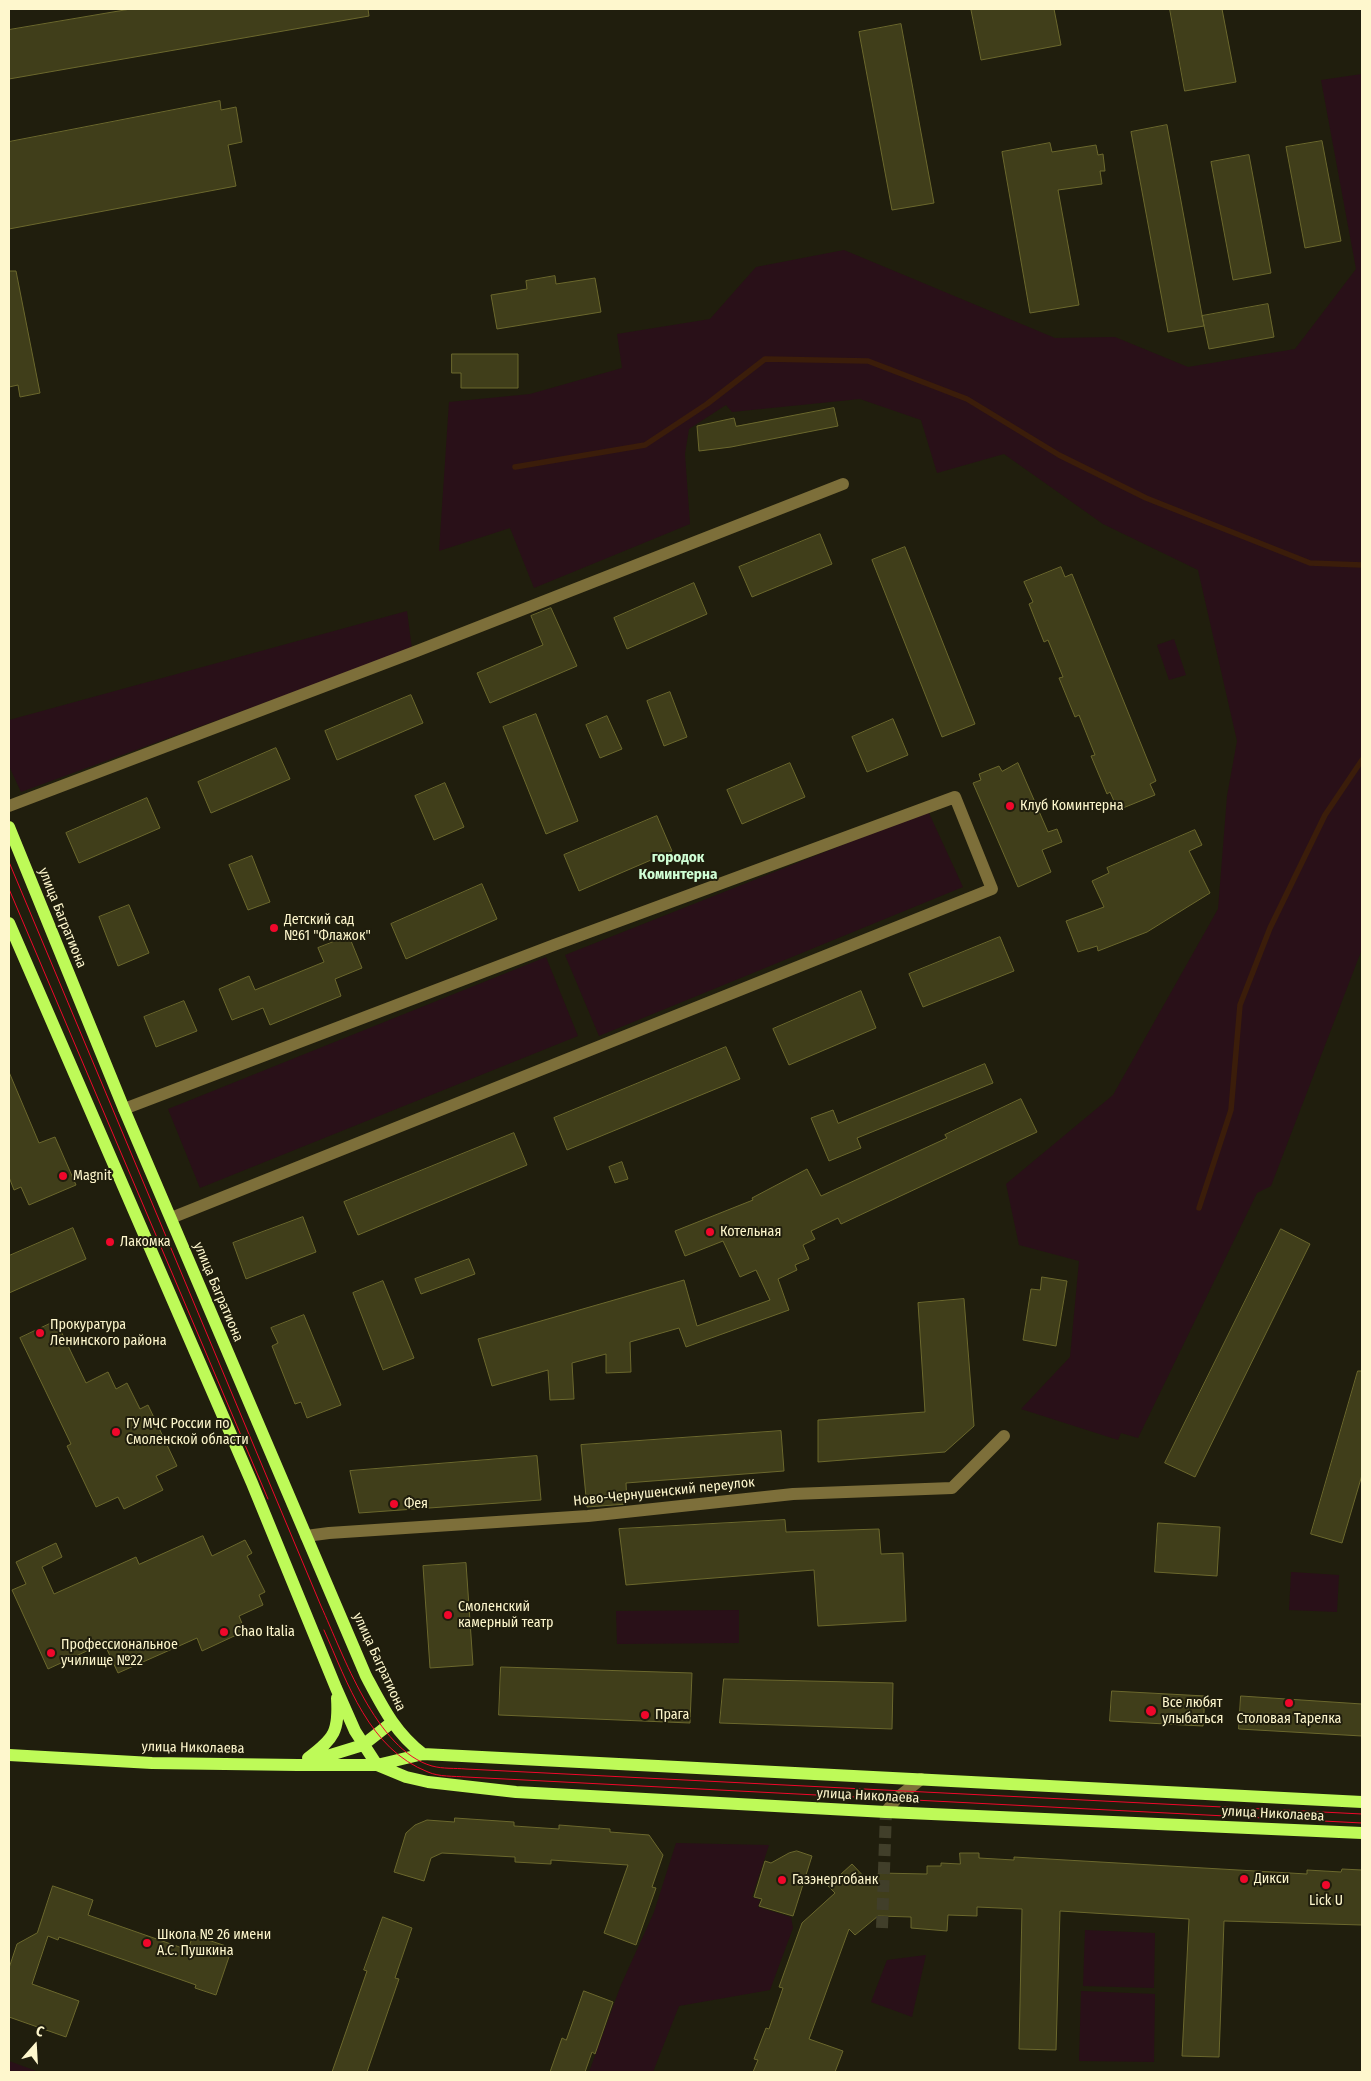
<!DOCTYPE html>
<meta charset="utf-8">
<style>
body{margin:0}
#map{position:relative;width:1371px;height:2081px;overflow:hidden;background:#201e0d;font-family:"Fira Sans Condensed",sans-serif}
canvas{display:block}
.frame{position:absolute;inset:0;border:10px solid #fef7cd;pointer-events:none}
.north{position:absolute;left:10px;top:2021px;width:50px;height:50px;-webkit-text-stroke:4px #201e0d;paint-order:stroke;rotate:19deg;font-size:14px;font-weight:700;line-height:20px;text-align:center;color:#fef7cd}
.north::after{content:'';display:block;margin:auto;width:18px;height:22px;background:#fef7cd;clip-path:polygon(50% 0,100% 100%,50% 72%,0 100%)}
</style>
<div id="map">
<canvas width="1371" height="2081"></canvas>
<div class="frame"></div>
<div class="north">С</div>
</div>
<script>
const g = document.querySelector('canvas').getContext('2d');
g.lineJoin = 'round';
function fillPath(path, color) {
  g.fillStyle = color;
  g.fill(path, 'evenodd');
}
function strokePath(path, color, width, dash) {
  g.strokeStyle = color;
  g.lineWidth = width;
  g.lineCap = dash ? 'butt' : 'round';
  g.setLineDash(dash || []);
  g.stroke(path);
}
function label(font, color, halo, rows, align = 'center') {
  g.font = font + ' "Fira Sans Condensed",sans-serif';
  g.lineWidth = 4;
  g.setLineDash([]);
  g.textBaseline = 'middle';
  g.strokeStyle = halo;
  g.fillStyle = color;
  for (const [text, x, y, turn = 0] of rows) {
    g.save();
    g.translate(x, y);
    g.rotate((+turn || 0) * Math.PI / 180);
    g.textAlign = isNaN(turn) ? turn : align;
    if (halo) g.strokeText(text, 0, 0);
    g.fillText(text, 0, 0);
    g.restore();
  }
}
const green = new Path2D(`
 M1362 74V949L1271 1186 1257 1193 1138 1438 1121 1433 1118 1440 1021 1409 1070 1357 1079 1261 1019 1245 1006 1184 1113 1095 1218 909 1227 796 1237 741 1198 570 1103 524 1004 454 937 473 921 420 860 399 732 412 726 405 689 429 685 454 690 524 534 588 510 528 439 551 449 402 530 394 622 368 617 334 710 319 756 267 844 250 1055 338 1115 337 1188 367 1295 349 1356 269 1321 80Z
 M407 611 412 649 21 792 9 766V720Z
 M1174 639 1186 675 1169 680 1157 645Z
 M928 811 963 887 599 1036 565 955Z
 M546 957 578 1036 200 1188 168 1109Z
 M1291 1572 1339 1575 1337 1612 1289 1610Z
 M739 1610V1643L617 1644 616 1611Z
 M676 1843 769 1845 752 1897 760 1900 758 1907 791 1917 793 1928 770 1990 679 2006 653 2072H589L621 1985 654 1912Z
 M1085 1930 1155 1933 1154 1988 1083 1986Z
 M926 1955 912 2017 871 2002 887 1960Z
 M1081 1991 1155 1994 1154 2062 1079 2061Z
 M9 2061 39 2072H9Z`);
const stream = new Path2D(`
 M515 467 645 445 707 404 765 359 868 361 967 399 1059 455 1146 498 1310 563 1362 565
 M1199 1208 1231 1110 1240 1005 1270 928 1325 815 1362 760`);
const building = new Path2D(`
 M131 9H368L369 16 9 79V30Z
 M979 9H1054L1061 45 981 60 971 10Z
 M1170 9H1222L1236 82 1185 91Z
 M901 24 934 203 892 210 859 32Z
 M220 101 221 110 236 107 242 142 228 145 236 186 9 229V142Z
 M1167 125 1204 326 1168 332 1131 132Z
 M1322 141 1341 241 1305 248 1286 147Z
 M1050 143 1052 152 1096 145 1098 155 1103 154 1105 171H1100L1102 184 1058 190 1079 305 1030 313 1002 152Z
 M1249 155 1271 273 1233 280 1211 162Z
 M9 271H16L40 393 20 397 18 385 9 387Z
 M555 276 556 284 595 278 601 312 497 329 491 295 527 289 526 281Z
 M1268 304 1274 337 1209 349 1202 316Z
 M452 354H518V388H461V373H452Z
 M834 408 838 426 731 447 699 451 697 426 734 418 736 426Z
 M820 534 832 564 752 597 739 567Z
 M905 547 975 724 942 737 872 560Z
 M1061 567 1065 577 1072 574 1156 781 1150 784 1155 795 1118 810 1110 792 1107 794 1091 756 1095 755 1079 715 1075 717 1059 678 1063 677 1048 640 1044 642 1029 604 1033 602 1024 582Z
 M694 583 707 614 627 649 614 618Z
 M551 608 577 666 490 703 477 673 543 645 531 616Z
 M670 692 687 737 664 746 647 701Z
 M411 695 423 723 337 760 325 731Z
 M536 714 578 821 546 834 503 727Z
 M607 716 622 749 600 758 586 725Z
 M893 719 908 755 867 772 852 737Z
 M276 748 290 779 211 813 198 782Z
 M790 763 805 797 742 824 727 790Z
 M1018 763 1048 832 1057 829 1062 842 1042 850 1051 872 1018 887 973 783 981 780 979 774 999 766 1002 771Z
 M445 783 464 827 434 840 415 796Z
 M147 798 160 828 79 863 66 833Z
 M657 816 672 851 579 891 564 855Z
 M1195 830 1202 845 1189 851 1210 893 1147 932 1098 951 1097 946 1078 952 1066 921 1104 907 1092 881 1109 873 1107 868Z
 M252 856 270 902 248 910 229 865Z
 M482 884 497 919 406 959 391 924Z
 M129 905 149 953 118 966 99 917Z
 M349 936 362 968 335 979 341 996 270 1025 263 1008 232 1020 219 989 249 976 255 990 324 962 318 948Z
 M1000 937 1014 971 923 1007 909 974Z
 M861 991 876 1028 789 1065 773 1029Z
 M184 1001 197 1031 156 1047 144 1017Z
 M726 1047 740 1079 567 1150 554 1118Z
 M985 1064 993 1083 857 1138 861 1148 829 1161 811 1118 833 1110 838 1123Z
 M9 1072 39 1143 55 1137 76 1185 29 1205 21 1187 14 1190 9 1177Z
 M1021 1099 1037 1132 841 1224 838 1218 811 1231 815 1239 803 1245 809 1259 795 1265 797 1270 778 1279 789 1310 686 1347 679 1328 630 1342 631 1372 606 1373V1354L572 1363 574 1399 550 1400 548 1370 492 1386 478 1339 684 1280 697 1326 770 1300 756 1270 740 1277 723 1241 685 1256 675 1231 753 1200 752 1198 807 1169 821 1196 947 1138 945 1135Z
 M514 1133 527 1165 358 1235 344 1202Z
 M622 1162 628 1179 615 1183 609 1167Z
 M303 1217 316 1252 246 1279 233 1243Z
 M73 1228 86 1259 9 1293V1256Z
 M1281 1229 1310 1244 1195 1477 1165 1463Z
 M469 1259 475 1274 421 1294 415 1279Z
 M1042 1277 1067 1281 1056 1346 1023 1340 1031 1289 1040 1290Z
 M383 1281 414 1358 383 1370 353 1293Z
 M964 1299 974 1426 945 1452 818 1462V1420L925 1412 918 1303Z
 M304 1315 341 1405 307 1418 301 1402 295 1404 272 1346 278 1343 271 1328Z
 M56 1321 86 1383 108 1372 116 1389 127 1383 140 1409 148 1405 177 1466 156 1476 163 1490 124 1509 118 1497 96 1507 67 1446 71 1444 20 1338Z
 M1358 1371H1362V1475L1342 1543 1311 1534Z
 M781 1431 784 1471 626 1483 627 1504 587 1507 581 1445Z
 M537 1456 541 1500 359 1513 350 1471Z
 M785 1520 786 1532 879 1529 881 1554 903 1553 906 1621 818 1626 814 1570 626 1585 619 1529Z
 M1158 1523 1220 1527 1217 1576 1155 1572Z
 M203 1536 212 1556 245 1540 252 1553 247 1556 265 1592 259 1595 263 1605 239 1616 245 1631 202 1651 197 1638 118 1673 104 1643 48 1669 12 1590 26 1584 16 1562 56 1543 62 1557 42 1567 54 1594 136 1557 139 1564Z
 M466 1563 473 1665 430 1668 423 1566Z
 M501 1667 692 1673 690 1723 499 1715Z
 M724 1679 893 1683 892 1729 720 1723Z
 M1112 1691 1205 1696 1203 1726 1110 1721Z
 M1241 1696 1362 1704V1736L1239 1729Z
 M455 1818 514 1822V1826L559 1829V1825L610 1829V1832L649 1835 663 1855 652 1887 656 1888 636 1945 604 1933 628 1865 551 1860V1864L515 1862V1857L442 1853 431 1858 424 1881 394 1872 406 1833 415 1825 427 1820 454 1822Z
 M797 1851 812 1856 793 1916 759 1906 762 1899 754 1897 765 1861 771 1863 789 1853Z
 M960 1853H979V1858L1014 1860V1857L1307 1874V1870L1341 1872 1342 1869 1362 1870V1925L1224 1921 1219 2057 1182 2056 1189 1919 1060 1911 1056 2050 1019 2049 1022 1909 977 1907V1916L948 1915 947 1931 911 1928V1917L878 1916 855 1935 849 1929 809 2039 843 2051 835 2072H753L758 2060 754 2059 766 2028 769 2029 783 1988 779 1987 802 1923 835 1893 828 1886 852 1864 869 1882 879 1873 927 1874V1866H941V1863L960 1864Z
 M53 1886 93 1900 88 1915 188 1950 193 1935 232 1948 216 1995 195 1988 196 1985 59 1937 58 1940 48 1936 32 1984 79 2001 66 2037 9 2017V1968L17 1944 37 1933Z
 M383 1917 412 1928 395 1978 399 1979 367 2072H332L367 1971 364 1970Z
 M584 1991 613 2002 595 2054 592 2052 585 2072H550L562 2038 566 2040Z`);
const minorTunnel = new Path2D(`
 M882 1928 886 1812`);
const minor = new Path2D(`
 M9 806 417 651 843 484
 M124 1109 554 945 955 797 992 889 171 1218
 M306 1536 329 1533 588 1516 793 1494 952 1488 1004 1436
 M886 1812 896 1799 921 1779`);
const major = new Path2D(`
 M9 827 124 1109 366 1676C382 1706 395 1733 423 1754
 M9 923 252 1483 336 1688 355 1731 377 1765
 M9 1755 152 1763 298 1765H377L423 1754 1362 1802
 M308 1758C335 1738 339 1731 337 1698
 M311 1761 363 1745 391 1723
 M377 1765 406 1777 428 1782 516 1792 886 1812 1362 1833`);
const tram = new Path2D(`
 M9 862 321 1606C343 1654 376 1750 432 1766 443 1769 455 1768 466 1769L1362 1814
 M9 889 268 1499
 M324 1630C348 1684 369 1749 428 1772 439 1777 454 1776 466 1777L1362 1823`);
const markers = [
 [1010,806,5,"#f0072b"],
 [274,928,5,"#f0072b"],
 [63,1176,5,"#f0072b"],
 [710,1232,5,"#f0072b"],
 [110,1242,5,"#f0072b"],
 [40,1333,5,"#f0072b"],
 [116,1432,5,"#f0072b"],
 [394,1504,5,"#f0072b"],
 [448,1615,5,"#f0072b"],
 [224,1632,5,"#f0072b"],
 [51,1653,5,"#f0072b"],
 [1289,1703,5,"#f0072b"],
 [1151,1711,6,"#f0072b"],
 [645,1715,5,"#f0072b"],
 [1244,1879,5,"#f0072b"],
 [782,1880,5,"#f0072b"],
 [1326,1885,5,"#f0072b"],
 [147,1943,5,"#f0072b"]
];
const poiNames = [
 ["Клуб Коминтерна",1020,806],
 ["Детский сад",284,920],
 ["№61 \"Флажок\"",284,936],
 ["Magnit",73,1176],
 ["Котельная",720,1232],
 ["Лакомка",120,1242],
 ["Прокуратура",50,1325],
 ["Ленинского района",50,1341],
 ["ГУ МЧС России по",126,1424],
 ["Смоленской области",126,1440],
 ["Фея",404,1504],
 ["Смоленский",458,1607],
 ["камерный театр",458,1623],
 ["Chao Italia",234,1632],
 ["Профессиональное",61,1645],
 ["училище №22",61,1661],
 ["Все любят",1162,1703],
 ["улыбаться",1162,1719],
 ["Прага",655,1715],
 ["Столовая Тарелка",1289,1719,"center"],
 ["Дикси",1254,1879],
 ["Газэнергобанк",792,1880],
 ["Lick U",1326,1901,"center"],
 ["Школа № 26 имени",157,1935],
 ["А.С. Пушкина",157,1951]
];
const streetNames = [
 ["улица Багратиона",62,918,68],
 ["улица Багратиона",218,1292,67],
 ["Ново-Чернушенский переулок",664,1492,-6],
 ["улица Багратиона",379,1662,65],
 ["улица Николаева",193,1748,1],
 ["улица Николаева",868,1796,3],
 ["улица Николаева",1273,1814,3]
];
const neighbourhoodNames = [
 ["городок",678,858],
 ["Коминтерна",678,875]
];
fillPath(green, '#291018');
strokePath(stream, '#3b1d0a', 5.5);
fillPath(building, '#403e1a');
strokePath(building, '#6b682d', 1);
strokePath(minorTunnel, '#413f2a', 12, [12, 6]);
strokePath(minor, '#7d6f3a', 12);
strokePath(major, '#befa58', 12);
strokePath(tram, '#f0072b', 1);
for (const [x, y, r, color] of markers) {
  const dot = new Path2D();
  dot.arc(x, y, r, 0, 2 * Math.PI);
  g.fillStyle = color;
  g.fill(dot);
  strokePath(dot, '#201e0d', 2);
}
label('14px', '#fef7cd', '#201e0d', poiNames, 'left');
label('14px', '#fef7cd', '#201e0d', streetNames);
label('bold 15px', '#cffed4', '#201e0d', neighbourhoodNames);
</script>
